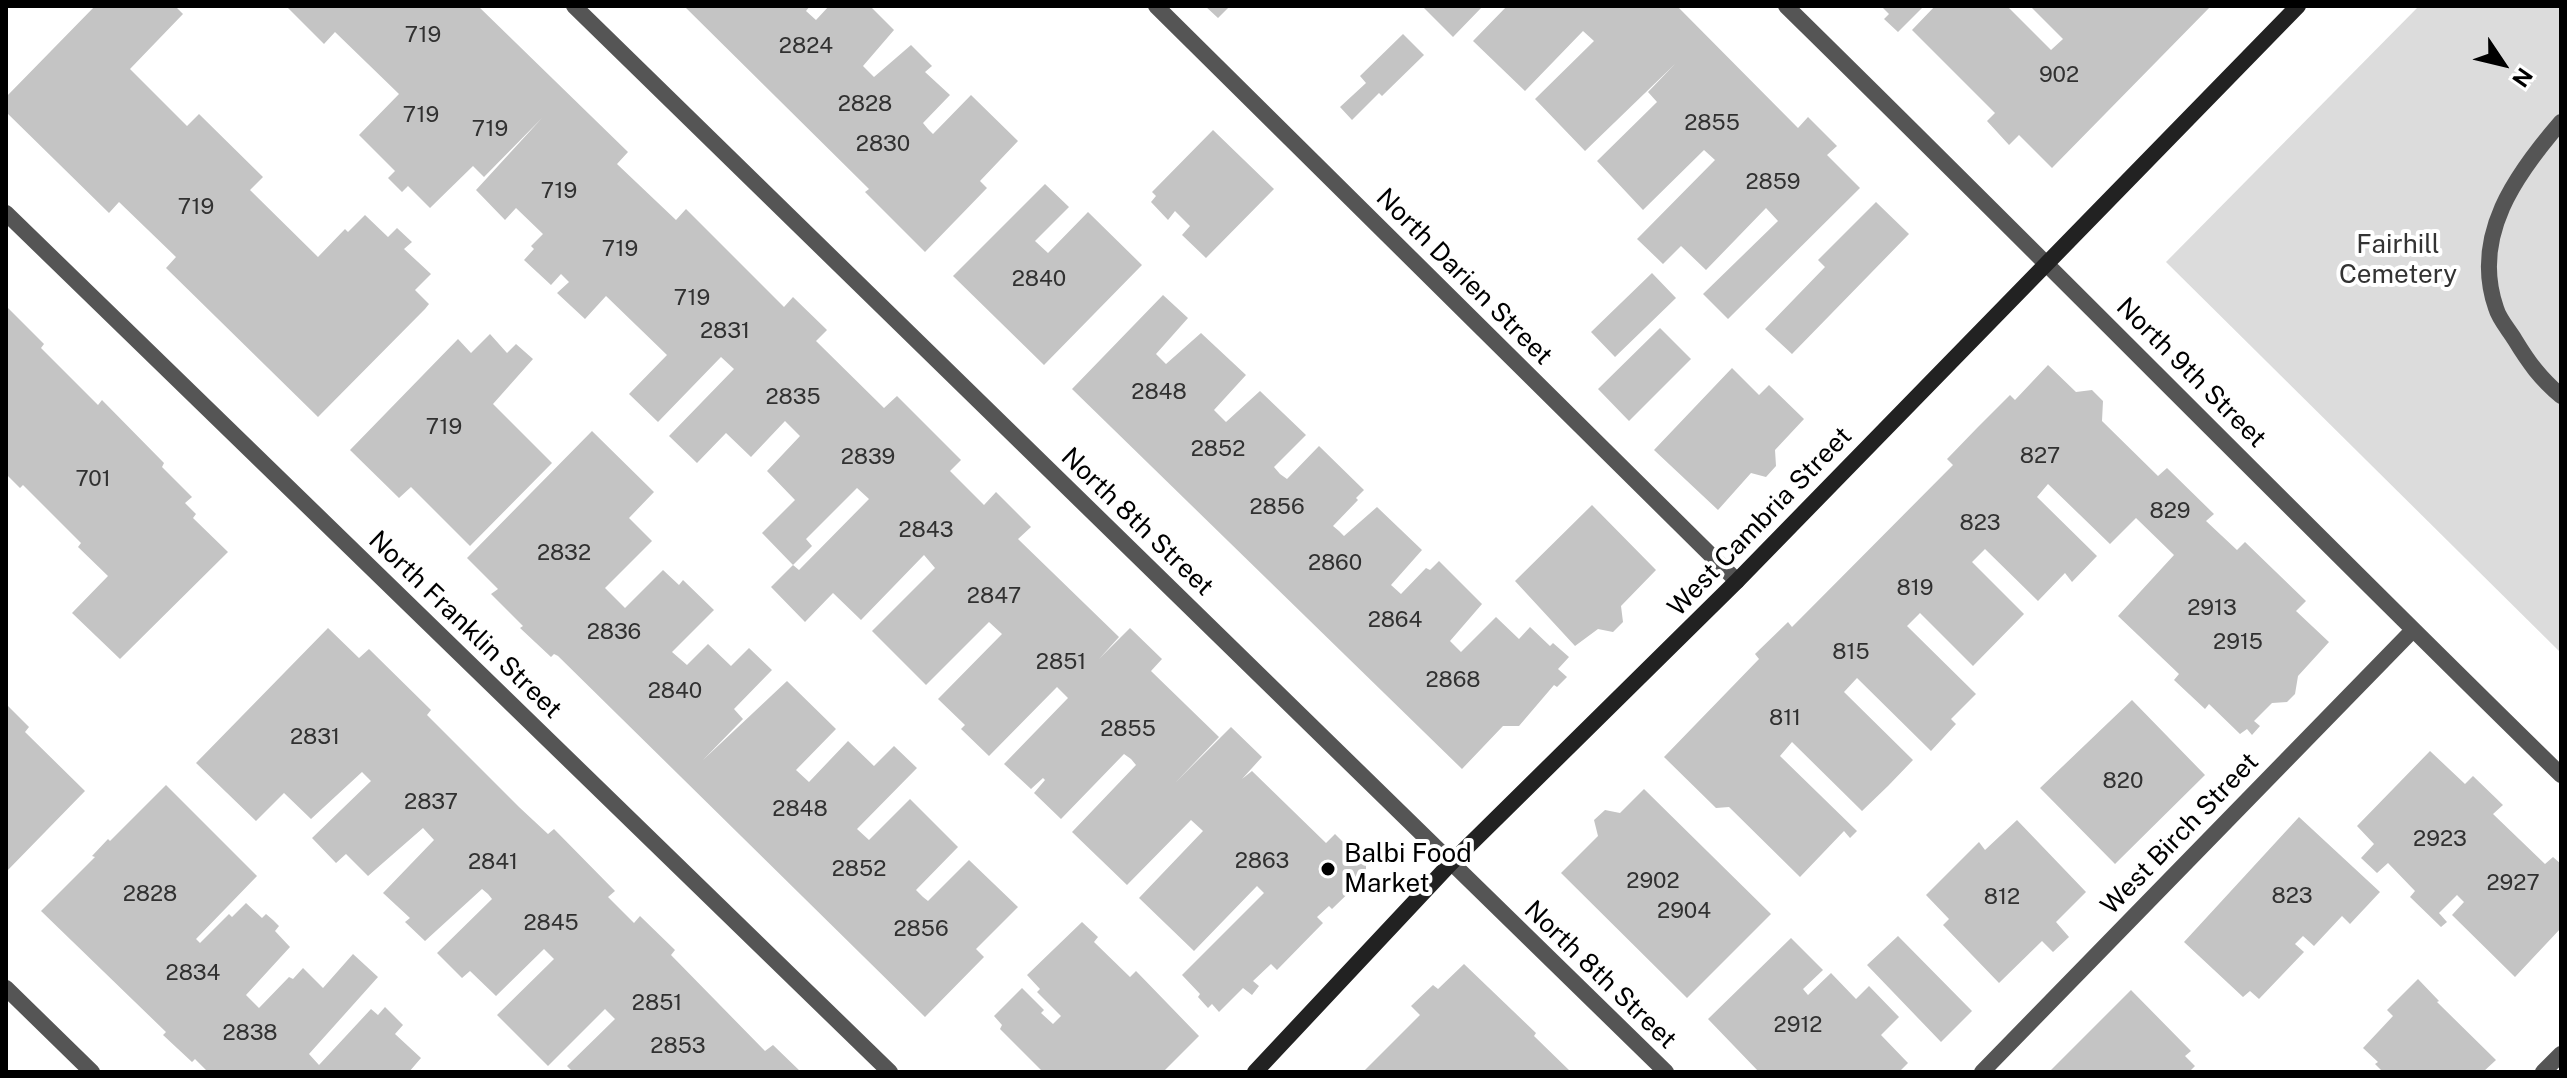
<!DOCTYPE html>
<style>
body{margin:0}
#map{position:relative;width:2567px;height:1078px;overflow:hidden;background:#fff;font-family:"Public Sans",sans-serif}
canvas{display:block}
.frame{position:absolute;inset:0;border:8px solid #000;pointer-events:none}
.north{position:absolute;left:2463px;top:24px;width:80px;height:80px;-webkit-text-stroke:6px #fff;paint-order:stroke;rotate:125deg;font-size:22px;font-weight:700;line-height:32px;text-align:center;color:#000}
.north::after{content:'';display:block;margin:auto;width:28px;height:36px;background:#000;clip-path:polygon(50% 0,100% 100%,50% 72%,0 100%)}
</style>
<div id="map">
<canvas width="2567" height="1078"></canvas>
<div class="frame"></div>
<div class="north">N</div>
</div>
<script>
const g = document.querySelector('canvas').getContext('2d');
g.lineJoin = 'round';
function fillPath(path, color) {
  g.fillStyle = color;
  g.fill(path, 'evenodd');
}
function strokePath(path, color, width, dash) {
  g.strokeStyle = color;
  g.lineWidth = width;
  g.lineCap = dash ? 'butt' : 'round';
  g.setLineDash(dash || []);
  g.stroke(path);
}
function label(font, color, halo, rows, align = 'center') {
  g.font = font + ' "Public Sans",sans-serif';
  g.lineWidth = 8;
  g.setLineDash([]);
  g.textBaseline = 'middle';
  g.strokeStyle = halo;
  g.fillStyle = color;
  for (const [text, x, y, turn = 0] of rows) {
    g.save();
    g.translate(x, y);
    g.rotate((+turn || 0) * Math.PI / 180);
    g.textAlign = isNaN(turn) ? turn : align;
    if (halo) g.strokeText(text, 0, 0);
    g.fillText(text, 0, 0);
    g.restore();
  }
}
const green = new Path2D(`
 M2419 6H2561V653L2166 262Z`);
const building = new Path2D(`
 M95 6H175L183 14 130 69 187 126 199 114 263 177 250 190 318 257 345 229 348 232 365 215 388 237 397 228 412 242 404 249 431 274 415 290 429 304 425 309 318 417 166 268 176 257 119 202 109 213 6 112V97Z
 M286 6H478L628 152 617 164 676 220 686 209 784 307 793 297 827 330 816 341 884 408 897 396 961 460 950 471 984 505 996 492 1031 527 1018 539 1119 637 1099 659 1130 628 1162 659 1151 671 1219 737 1175 783 1231 727 1262 757 1242 779 1252 771 1326 843 1335 834 1366 865V876L1332 909 1329 906 1317 917 1323 923 1277 970 1271 964 1253 981 1259 986 1252 995 1243 988 1219 1012 1212 1004 1208 1008 1198 997 1200 994 1182 975 1264 893 1257 886 1194 951 1139 898 1203 831 1191 820 1127 885 1072 832 1136 765 1131 759 1124 754 1061 819 1034 793 1045 780 1043 778 1031 789 1004 764 1068 698 1057 687 989 756 961 729 965 725 938 699 1002 634 989 622 926 685 872 631 935 568 924 555 861 620 833 593 805 622 771 587 793 565 799 570 869 499 857 488 806 539 812 546 793 565 762 533 795 500 767 471 800 436 785 421 751 457 726 433 697 463 669 436 734 369 721 357 658 422 629 394 667 355 606 296 585 319 557 293 569 282 561 274 551 285 524 260 534 249 531 246 543 234 516 208 505 220 476 190 542 118 484 177 473 166 430 208 408 186 402 192 388 178 395 171 359 135 399 94 335 32 324 44Z
 M684 6H810L806 11 816 20 829 6H874L872 8 894 30 863 66 874 77 911 45 932 66 925 72 950 95 923 123 928 129 933 134 971 95 1018 141 980 181 987 188 925 252 865 192 869 189Z
 M1205 6H1230L1218 18Z
 M1422 6H1483L1453 37Z
 M1507 6H1677L1798 128 1808 117 1837 146 1827 155 1860 188 1728 319 1703 294 1778 221 1766 208 1706 270 1681 246 1663 264 1637 239 1715 160 1704 150 1643 210 1597 161 1657 102 1648 92 1675 64 1585 151 1535 99 1594 41 1583 31 1525 91 1473 41Z
 M1881 6H1924L1898 32 1884 19 1889 14Z
 M1935 6 1959 8 2007 6 2051 50 2063 39 2030 6H2211L2052 168 2019 135 2009 145 1987 121 1995 113 1912 30Z
 M1403 34 1424 55 1382 96 1379 93 1352 120 1340 107 1366 83 1360 76Z
 M1213 130 1274 189 1206 258 1182 235 1190 226 1175 211 1168 220 1151 202 1156 196 1152 192Z
 M1045 184 1069 207 1035 241 1048 253 1088 212 1142 265 1044 365 953 276Z
 M1876 202 1909 234 1792 354 1765 329 1825 267 1818 260Z
 M1652 273 1676 298 1615 357 1591 332Z
 M1163 295 1188 318 1156 354 1166 364 1201 333 1246 375 1214 410 1226 422 1260 391 1306 435 1274 467 1280 474 1287 479 1319 446 1364 490 1356 498 1358 500 1333 526 1339 531 1344 536 1377 507 1422 550 1391 585 1401 594 1426 568 1430 570 1439 561 1482 604 1450 641 1461 652 1496 617 1519 639 1530 627 1550 646 1553 643 1569 657 1558 669 1567 677 1557 687 1554 685 1519 726H1503L1462 769 1072 389Z
 M6 306 44 344 41 348 98 405 102 400 164 463 162 467 192 497 185 503 196 514 193 518 228 552 120 659 72 613 108 576 78 547 81 543 23 485 20 488 6 474Z
 M1660 328 1691 359 1629 421 1598 389Z
 M490 334 507 353 516 344 533 359 493 404 552 463 470 546 411 487 399 498 350 450 458 339 471 353Z
 M2048 365 2076 392 2092 390 2103 401 2102 421 2158 476 2167 468 2214 514 2206 521 2237 550 2245 542 2306 601 2296 611 2329 642 2298 676 2295 694 2287 702 2272 703 2254 721 2260 726 2252 735 2247 729 2240 734 2209 704 2205 709 2174 680 2179 674 2118 616 2174 555 2136 518 2110 544 2048 484 2037 497 2097 556 2072 582 2065 573 2038 601 1985 549 1972 562 2024 614 1973 666 1920 613 1907 626 1976 694 1951 719 1956 724 1931 751 1857 678 1844 692 1913 760 1888 786 1862 811 1792 742 1780 756 1857 831 1850 838 1844 831 1800 877 1729 807 1716 808 1664 757 1759 659 1755 654 1788 622 1792 627 1953 465 1947 459 1978 427 2010 395 2015 400Z
 M1732 368 1759 395 1769 385 1804 419 1775 450 1776 466 1766 477 1751 473 1718 510 1654 450Z
 M592 431 654 492 629 518 652 541 605 588 625 608 663 570 679 585 683 580 714 610 672 652 687 665 708 644 731 666 749 648 772 670 734 709 743 719 703 760 787 681 836 729 796 770 809 782 848 741 874 766 894 746 917 768 857 829 869 840 910 799 958 847 916 890 923 897 928 901 969 860 1018 907 976 949 984 957 925 1017 558 656 554 654 551 657 520 628 523 626 491 594 498 589 467 558Z
 M1592 505 1656 570 1621 606 1623 622 1613 632 1598 629 1575 646 1515 581Z
 M328 628 359 658 369 649 431 710 427 715 519 807 548 834 554 829 615 891 608 897 634 923 640 916 675 950 671 955 765 1051 773 1045 801 1072H573L567 1066 615 1019 605 1009 548 1066 497 1015 554 959 544 949 496 996 470 971 462 978 437 953 492 899 488 894 482 889 425 941 405 922 410 918 383 893 434 840 423 828 368 876 346 854 336 863 312 838 371 781 362 772 311 819 284 793 256 821 196 763Z
 M2132 700 2205 775 2115 864 2040 788Z
 M6 704 29 727 25 732 85 791 6 872Z
 M2430 751 2465 784 2473 776 2503 805 2493 814 2545 864 2553 857 2561 864V928L2515 977 2452 915 2464 902 2457 895 2439 913 2447 922 2441 927 2410 897 2415 891 2388 863 2377 873 2361 858 2374 844 2357 826Z
 M166 785 257 876 196 939 200 943 229 914 232 917 246 903 262 918 266 914 273 920 279 926 275 931 290 947 246 995 259 1008 289 977 293 979 303 968 323 988 353 954 378 977 309 1054 319 1065 371 1009 378 1015 385 1007 403 1025 395 1034 421 1058 409 1072H208L195 1059 192 1062 163 1035 166 1032 41 911 95 857 92 856 108 839 110 841Z
 M1644 789 1771 914 1687 998 1561 873 1598 836 1594 820 1605 810 1620 813Z
 M2299 817 2380 892 2350 924 2342 916 2314 946 2303 936 2295 944 2304 952 2259 999 2250 991 2243 997 2184 942Z
 M2017 820 2086 892 2056 922 2069 937 2053 952 2042 941 1999 983 1943 925 1949 919 1926 895 1979 842 1985 850Z
 M1082 922 1098 937 1094 942 1130 977 1136 971 1199 1036 1163 1072H1043L1000 1029 1002 1025 994 1016 1022 988 1044 1010 1041 1013 1053 1024 1061 1016 1037 992 1040 989 1027 975Z
 M1898 936 1972 1011 1941 1042 1867 965Z
 M1791 938 1823 970 1803 989 1808 995 1831 973 1856 999 1869 986 1899 1017 1881 1035 1908 1063 1899 1072H1759L1708 1019Z
 M1464 964 1536 1033 1534 1036 1571 1072H1363L1420 1015 1411 1006 1433 985 1438 989Z
 M2418 979 2439 1001 2437 1002 2496 1060 2483 1072H2383L2375 1064 2378 1062 2363 1048 2393 1016 2387 1010Z
 M2131 990 2191 1051 2185 1056 2195 1066 2189 1072H2049Z`);
const lane = new Path2D(`
 M2561 122C2516 174 2471 236 2496 308 2499 319 2509 330 2515 340 2529 363 2540 378 2561 396`);
const street = new Path2D(`
 M574 6 1666 1072
 M1156 6 1737 581
 M1786 6C2046 261 2301 521 2561 775
 M6 213 890 1072
 M6 988 92 1072
 M1982 1072 2413 630
 M2543 1072 2561 1054`);
const secondary = new Path2D(`
 M1255 1072 1451 863 1737 581 2298 6`);
const markers = [
 [1328,869,8,"#000"]
];
const numberNames = [
 ["719",423,35],
 ["2824",806,46],
 ["902",2059,75],
 ["2828",865,104],
 ["719",421,115],
 ["2855",1712,123],
 ["719",490,129],
 ["2830",883,144],
 ["2859",1773,182],
 ["719",559,191],
 ["719",196,207],
 ["719",620,249],
 ["2840",1039,279],
 ["719",692,298],
 ["2831",725,331],
 ["2848",1159,392],
 ["2835",793,397],
 ["719",444,427],
 ["2852",1218,449],
 ["827",2040,456],
 ["2839",868,457],
 ["701",93,479],
 ["2856",1277,507],
 ["829",2170,511],
 ["823",1980,523],
 ["2843",926,530],
 ["2832",564,553],
 ["2860",1335,563],
 ["819",1915,588],
 ["2847",994,596],
 ["2913",2212,608],
 ["2864",1395,620],
 ["2836",614,632],
 ["2915",2238,642],
 ["815",1851,652],
 ["2851",1061,662],
 ["2868",1453,680],
 ["2840",675,691],
 ["811",1785,718],
 ["2855",1128,729],
 ["2831",315,737],
 ["820",2123,781],
 ["2837",431,802],
 ["2848",800,809],
 ["2923",2440,839],
 ["2863",1262,861],
 ["2841",493,862],
 ["2852",859,869],
 ["2902",1653,881],
 ["2927",2513,883],
 ["2828",150,894],
 ["823",2292,896],
 ["812",2002,897],
 ["2904",1684,911],
 ["2845",551,923],
 ["2856",921,929],
 ["2834",193,973],
 ["2851",657,1003],
 ["2912",1798,1025],
 ["2838",250,1033],
 ["2853",678,1046]
];
const parkNames = [
 ["Fairhill",2398,245],
 ["Cemetery",2398,275]
];
const streetNames = [
 ["North Darien Street",1464,277,45],
 ["North 9th Street",2191,373,45],
 ["North 8th Street",1137,522,44],
 ["West Cambria Street",1760,522,-46],
 ["North Franklin Street",465,625,44],
 ["West Birch Street",2180,834,-46],
 ["North 8th Street",1600,975,44]
];
const poiNames = [
 ["Balbi Food",1344,854],
 ["Market",1344,884]
];
fillPath(green, '#dcdcdc');
fillPath(building, '#c4c4c4');
strokePath(lane, '#555', 16);
strokePath(street, '#555', 16);
strokePath(secondary, '#222', 16);
for (const [x, y, r, color] of markers) {
  const dot = new Path2D();
  dot.arc(x, y, r, 0, 2 * Math.PI);
  g.fillStyle = color;
  g.fill(dot);
  strokePath(dot, '#fff', 3);
}
label('22px', '#313131', null, numberNames);
label('26px', '#333', '#fff', parkNames);
label('26px', '#000', '#fff', streetNames);
label('26px', '#000', '#fff', poiNames, 'left');
</script>
